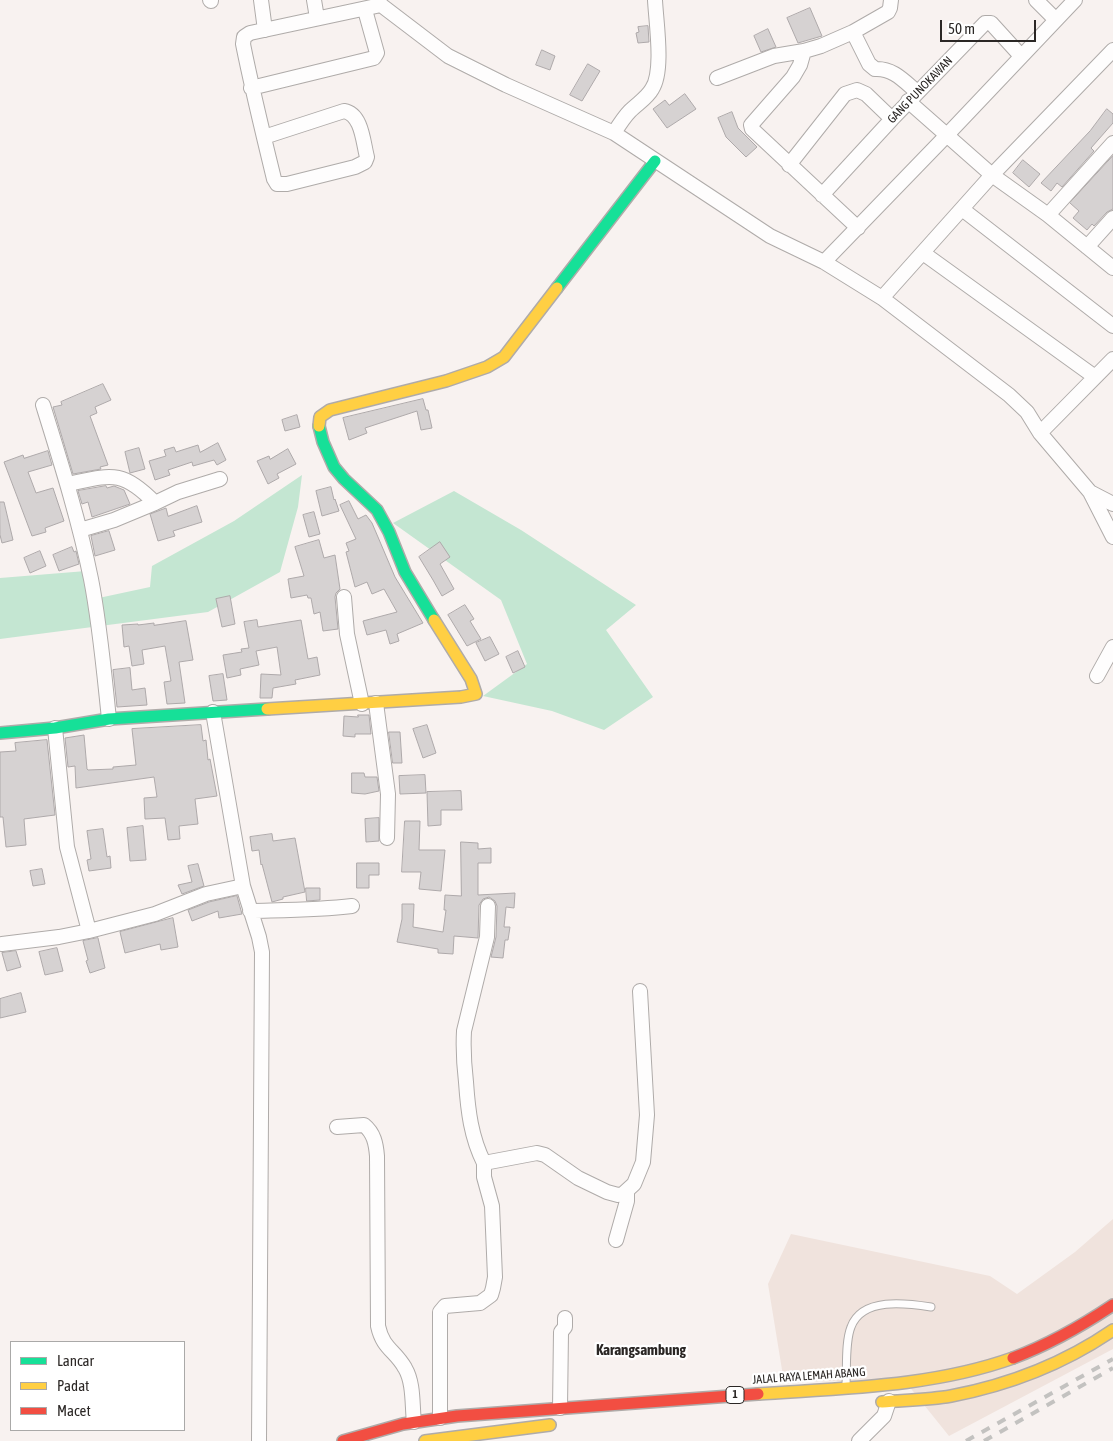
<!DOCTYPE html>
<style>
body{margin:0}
#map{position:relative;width:1113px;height:1441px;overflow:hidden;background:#f8f2f0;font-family:"Asap Condensed",sans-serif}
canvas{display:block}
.legend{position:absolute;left:10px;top:1341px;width:175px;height:90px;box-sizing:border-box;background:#fff;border:1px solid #aaa9a8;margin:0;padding:6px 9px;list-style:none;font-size:15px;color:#2b2725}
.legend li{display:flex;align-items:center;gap:10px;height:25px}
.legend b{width:25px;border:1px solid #aaa9a8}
.scale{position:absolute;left:940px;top:20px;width:96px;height:22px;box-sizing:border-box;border:2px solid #2b2725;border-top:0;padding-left:6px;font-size:15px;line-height:18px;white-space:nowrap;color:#2b2725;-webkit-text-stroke:4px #fff;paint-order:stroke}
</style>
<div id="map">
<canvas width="1113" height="1441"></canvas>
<ul class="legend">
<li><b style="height:6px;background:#16e098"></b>Lancar</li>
<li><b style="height:6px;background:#ffcf43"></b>Padat</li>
<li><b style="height:6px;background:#f24e42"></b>Macet</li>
</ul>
<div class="scale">50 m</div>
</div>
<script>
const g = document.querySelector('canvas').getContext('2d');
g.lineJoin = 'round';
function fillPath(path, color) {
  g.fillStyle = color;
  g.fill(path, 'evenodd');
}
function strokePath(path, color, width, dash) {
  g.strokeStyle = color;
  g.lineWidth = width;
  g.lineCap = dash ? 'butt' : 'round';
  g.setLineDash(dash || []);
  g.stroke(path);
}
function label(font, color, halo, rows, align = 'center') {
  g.font = font + ' "Asap Condensed",sans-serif';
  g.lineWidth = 4.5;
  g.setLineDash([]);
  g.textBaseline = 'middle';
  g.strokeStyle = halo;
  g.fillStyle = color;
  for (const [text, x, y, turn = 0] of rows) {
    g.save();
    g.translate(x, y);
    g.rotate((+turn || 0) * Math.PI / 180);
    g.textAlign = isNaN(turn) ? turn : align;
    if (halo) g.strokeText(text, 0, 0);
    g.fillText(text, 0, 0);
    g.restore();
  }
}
const built = new Path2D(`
 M1113 1219V1349L949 1436 904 1380 784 1382 768 1284 791 1234 990 1276 1017 1294 1075 1252Z`);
const green = new Path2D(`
 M302 475 298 507 280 572 208 612 0 639V578L86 571 94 599 150 587 152 566 234 521Z
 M454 491 521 530 636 605 606 630 653 697 604 730 552 711 483 696 527 664 501 600 393 523Z`);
const building = new Path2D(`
 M810 8 822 36 798 43 787 18Z
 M648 26 649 42 638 43 636 33 639 32 638 27Z
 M768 29 776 47 761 52 754 36Z
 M542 50 555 56 550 70 536 65Z
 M588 64 600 71 582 101 570 95Z
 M685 94 696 109 667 128 653 109 665 100 669 105Z
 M1107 109 1113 114V123L1091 148 1094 151 1062 187 1057 183 1051 191 1041 183 1090 131Z
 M732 112 738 128 757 147 746 157 726 137 718 118Z
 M1113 156V209L1107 212 1094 226 1092 224 1087 230 1073 218 1079 211 1070 203Z
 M1023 160 1040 174 1029 187 1013 173Z
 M103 384 111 400 95 407 97 413 90 416 108 465 100 467 101 469 73 474 53 407 62 405 61 402Z
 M423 399 426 410H428L432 428 421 430 417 411 365 428 367 433 349 440 343 418Z
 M297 415 300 427 285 431 282 420Z
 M218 443 226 460 217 465 214 460 193 466 192 462 168 470 170 475 155 480 149 461 166 456 164 450 174 447 176 452 198 445 200 452Z
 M139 448 145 469 130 473 125 452Z
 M288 449 296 464 277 474 279 478 268 484 257 461 269 456 270 459Z
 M48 451 52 465 28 472 36 493 53 488 64 521 45 528 46 532 32 536 4 462 23 455 24 458Z
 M106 486 107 488 114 486 124 490 130 504 92 517 88 502 82 504 78 491Z
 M331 487 334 500 335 499 339 511 322 516 316 491Z
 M349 501 358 519 366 515 372 523 395 577 423 623 397 634 399 641 390 644 386 630 367 635 363 621 397 612 384 589 372 594 367 582 355 587 346 552 349 551 346 543 356 539 340 505Z
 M0 502H4L13 540 2 543 0 535Z
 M197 506 202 522 173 531 175 536 158 541 150 514 166 508 168 516Z
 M314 512 320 534 309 537 303 515Z
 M109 531 115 550 95 556 91 536Z
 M319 540 324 558 335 555 340 589 336 593 335 597 338 629 323 631 320 612 314 614 311 598H308L307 595 291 598 288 579 304 576 295 547Z
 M440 542 450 557 440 564 454 589 442 596 433 580 419 557Z
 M72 547 74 552 76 551 79 564 59 571 53 555Z
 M40 551 46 566 30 573 24 558Z
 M230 596 235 624 222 627 216 599Z
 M465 605 474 619 470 621 481 639 467 646 448 615Z
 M257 620 258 627 301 620 308 659 317 657 320 675 295 680 296 684 273 688 272 698H260L261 674 281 675 277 647 256 651 259 665 240 669 241 675 227 678 223 655 242 652 241 649 249 648 244 622Z
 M186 621 193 660 179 662 185 703 167 704 164 682 171 681 165 646 142 650 144 664 132 666 129 646 124 647 122 625 138 624V625L154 623V625Z
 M490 637 499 654 485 661 476 643Z
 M518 651 525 667 513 673 506 657Z
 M130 668 132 690 145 688 147 705 117 707 113 670Z
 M223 674 227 700 213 701 209 676Z
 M358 715H369L371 734H355V737L343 736 344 716 358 717Z
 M201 725 203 741 206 740 208 760 210 759 217 796 195 799 198 824 179 826 180 839 168 840 165 818 145 819 144 798 157 797 154 777 76 788 75 766 68 767 65 738 84 735 87 769 88 770 113 769V767L136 765 132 729Z
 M427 725 436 753 423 758 413 729Z
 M389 732H400L402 763H393Z
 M47 740 55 815 24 819 26 845 6 847 3 817H0V752L16 751 15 743Z
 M352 773H364L365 777H377L379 791 365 794 352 793Z
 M425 775 426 793 400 794 399 776Z
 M461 791 462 810H441V825L428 826 427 792Z
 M379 818V841L366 842 365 819Z
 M405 821H420L419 850H445L441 891 419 889 421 872H402Z
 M143 826 146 860 130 861 127 828Z
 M103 829 107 857 110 856 111 868 89 871 87 860 91 859 87 831Z
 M272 834 273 841 295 838 305 892 283 897V899L272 902 262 864 261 865 259 850 252 851 250 837Z
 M461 842 478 843V849L491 848V863H478V895L515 893 514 908 506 907 504 927H510L508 940H505L503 958 491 957 496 937 497 906 495 901 489 897 483 899 479 905 478 938 454 936 453 954 438 953V949L397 942 402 919V904H414L413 927 443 932 446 910H444L445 895 461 896Z
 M357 863H379V875H369V888H357Z
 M198 864 204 886 182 894 178 885 192 882 188 866Z
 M42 869 45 884 33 886 30 871Z
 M306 888H320V900L307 901Z
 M237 896 242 914 219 918 218 911 192 921 188 910 209 902Z
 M173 918 178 947 161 950 160 944 125 953 120 932Z
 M98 938 105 968 90 973 86 961 88 960 83 941Z
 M57 948 63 971 45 975 39 952Z
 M16 951 21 967 7 971 2 953Z
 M21 993 26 1012 0 1018V999Z`);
const lane = new Path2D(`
 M846 1384C847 1368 845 1342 851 1327 862 1297 906 1303 931 1307`);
const street = new Path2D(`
 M210 0 211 1
 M261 0 265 30
 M314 0 317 18
 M379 0 381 5 448 56 506 85 614 133 770 236 824 262 882 298 1009 395 1027 412 1040 433 1090 492 1113 537
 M1036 0 1055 19
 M853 32 869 64 875 69C893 68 904 81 917 92
 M804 51 800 65 793 77 751 125 752 129 858 228
 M717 78 774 56 804 51 821 46 853 32 888 12 890 8 891 0
 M251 88 374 58 377 53 365 10
 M908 101 992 175 1048 215 1113 268
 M614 133C619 125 624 117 630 111 638 103 647 98 652 89 664 71 656 22 655 0
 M264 137 344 111C362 114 363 142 367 157L365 162 355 167 287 184H277L274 179C263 134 252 89 243 44L244 37 250 33 381 5
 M789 165 845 94 857 90 866 94 892 119
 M822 195 892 119 985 23H991L1021 56
 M962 209 1113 326
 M1048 215 1113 143
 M1087 247 1113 218
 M923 253 1095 377
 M824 262 947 135 1075 0
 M882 298 992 175 1113 50
 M43 405C61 463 79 520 91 579 100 625 104 672 109 719
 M1040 433 1113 359
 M68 484C111 475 122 469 155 503L178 492 220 479
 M1090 492 1113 504
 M80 530 114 520 155 503
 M344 597 347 634 362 704
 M1097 676 1113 647
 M376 703 388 794 387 838
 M213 712 243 886 259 937 262 952 259 1441
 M55 728 67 847 89 931
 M250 911C284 910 319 910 352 906
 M2 944 59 937 89 931 155 914 206 894 243 886
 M337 1127 364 1125C374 1133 376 1144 377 1156L378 1326C383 1349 395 1350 405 1368 414 1383 412 1406 414 1422
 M484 1163C471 1137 468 1111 466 1082 464 1065 463 1049 464 1031L487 937 488 906
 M616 1240 627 1201V1191
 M560 1408 561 1332 565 1327V1318
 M440 1418V1312L445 1306 480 1303 491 1295 493 1288 495 1277 492 1206 484 1177V1163L537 1153 545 1155 578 1178 607 1192 618 1195 623 1194 634 1184 643 1162 647 1115 640 991
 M859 1441 884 1416 889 1401`);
const fast = new Path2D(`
 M557 288 655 161
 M319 426 323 442 334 467 344 479 377 510 389 532 405 572 434 620
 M0 733 55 728 109 719 267 709`);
const slow = new Path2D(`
 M319 426 320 417 330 410 446 381 487 367 504 357 557 288
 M267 709 461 697 476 694 471 679 434 620
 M758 1394C842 1388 932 1387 1013 1358
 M882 1402C905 1400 928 1400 951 1396 1008 1385 1065 1363 1113 1330
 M425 1441 550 1425`);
const jam = new Path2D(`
 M1013 1358C1050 1344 1080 1327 1113 1305
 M343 1441 403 1424 457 1416 758 1394`);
const rail = new Path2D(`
 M966 1441 1113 1359
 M984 1441 1113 1368`);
const shields = [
 [735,1395,18]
];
const shieldNames = [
 ["1",735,1395]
];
const streetNames = [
 ["GANG PUNOKAWAN",920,90,-46],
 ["JALAL RAYA LEMAH ABANG",809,1376,-4]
];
const quarterNames = [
 ["Karangsambung",641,1350]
];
fillPath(built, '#f0e3dd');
fillPath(green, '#c4e6d2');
fillPath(building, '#d6d2d2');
strokePath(building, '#aea9aa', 1);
strokePath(lane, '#afaba9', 9);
strokePath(street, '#afaba9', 16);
strokePath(fast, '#afaba9', 14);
strokePath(slow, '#afaba9', 14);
strokePath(jam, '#afaba9', 14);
strokePath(lane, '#fefdfd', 7);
strokePath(street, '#fefdfd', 14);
strokePath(fast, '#16e098', 11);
strokePath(slow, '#ffcf43', 11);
strokePath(jam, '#f24e42', 11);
strokePath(rail, '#c3c2c0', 4, [9, 9]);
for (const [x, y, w] of shields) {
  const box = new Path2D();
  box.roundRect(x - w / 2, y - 8.5, w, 17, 4);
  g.fillStyle = '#fff';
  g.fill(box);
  strokePath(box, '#2b2725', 1);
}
label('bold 11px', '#2b2725', null, shieldNames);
label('12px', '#2b2725', '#fff', streetNames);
label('bold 15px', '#2b2725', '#fff', quarterNames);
</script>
